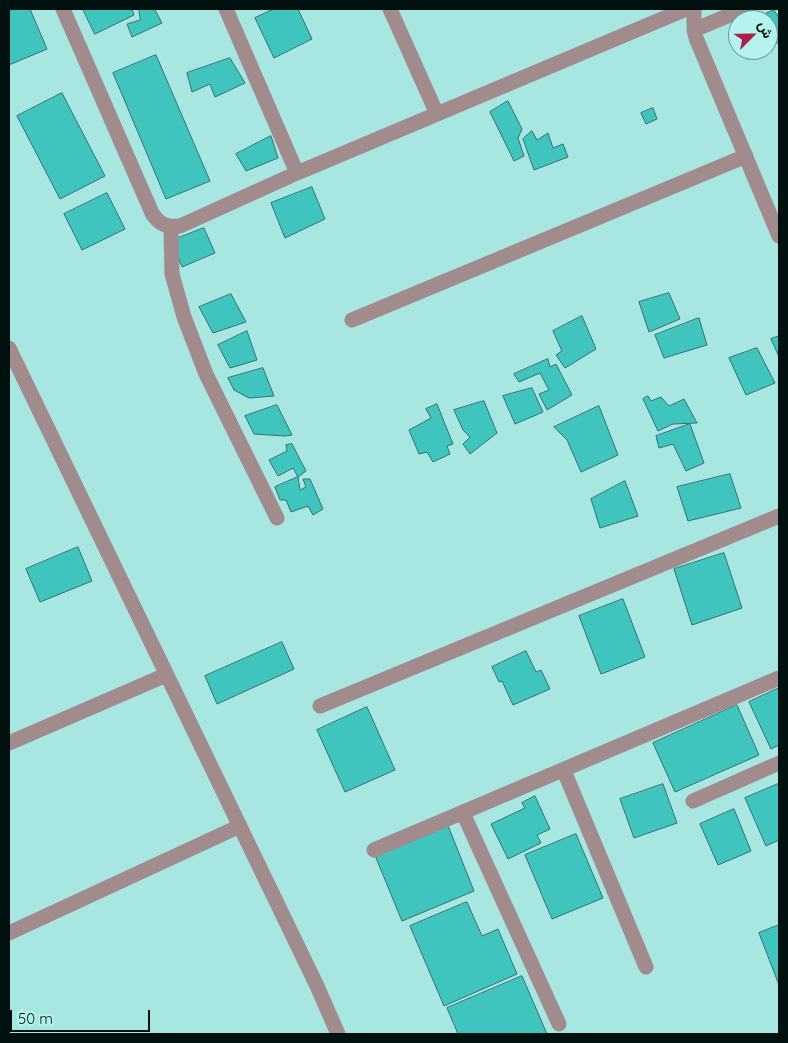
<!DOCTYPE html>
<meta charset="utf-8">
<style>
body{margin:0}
#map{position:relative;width:788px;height:1043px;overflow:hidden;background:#a8e6e1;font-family:Quicksand,Vazirmatn,sans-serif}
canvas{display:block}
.frame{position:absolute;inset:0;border:10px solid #00110f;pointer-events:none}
.north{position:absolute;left:728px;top:10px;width:50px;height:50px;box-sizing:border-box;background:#b5f3ee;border:1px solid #6d9995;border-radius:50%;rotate:67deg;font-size:14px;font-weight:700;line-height:20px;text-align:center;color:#00110f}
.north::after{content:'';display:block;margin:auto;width:18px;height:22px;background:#b01f4c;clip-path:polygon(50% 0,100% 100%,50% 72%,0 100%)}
.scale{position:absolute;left:10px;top:1010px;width:140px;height:22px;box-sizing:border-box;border:2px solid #00110f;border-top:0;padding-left:6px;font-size:15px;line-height:18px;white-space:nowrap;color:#00110f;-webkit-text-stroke:4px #b5f3ee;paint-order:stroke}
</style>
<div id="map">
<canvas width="788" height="1043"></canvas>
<div class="frame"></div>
<div class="north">ش</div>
<div class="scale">50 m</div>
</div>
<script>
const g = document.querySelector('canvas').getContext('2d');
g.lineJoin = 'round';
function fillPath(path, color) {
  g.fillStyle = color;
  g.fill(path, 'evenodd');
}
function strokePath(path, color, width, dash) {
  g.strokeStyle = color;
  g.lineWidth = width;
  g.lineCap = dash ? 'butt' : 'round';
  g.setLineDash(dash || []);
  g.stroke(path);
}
const building = new Path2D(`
 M9 9H30L47 49 9 65Z
 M83 9H132L134 15 95 34Z
 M139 9H158L155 10 162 23 132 37 127 24 140 20Z
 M274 9H298L312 39 274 58 255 18Z
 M774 10 779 18V42L768 47V20H752Z
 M748 50H763L751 56Z
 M156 55 210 181 166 199 113 73Z
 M230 58 245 83 215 97 210 84 192 92 187 73Z
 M62 93 105 176 60 199 17 116Z
 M508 101 522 129 518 138 524 156 514 161 490 112Z
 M653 108 657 119 646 124 641 113Z
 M532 131 537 140 548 133 553 148 563 144 568 157 534 170 523 139Z
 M271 136 278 158 246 171 236 154Z
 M312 187 325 219 285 238 271 203Z
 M107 193 125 229 82 250 64 214Z
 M204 228 215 253 182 267 171 241Z
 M669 293 680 319 649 332 639 302Z
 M231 294 246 322 213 333 199 307Z
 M582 316 596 349 565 368 556 355 562 351 553 331Z
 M699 318 707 345 664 358 655 335Z
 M247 331 257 360 230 368 218 345Z
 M779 336V357L771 339Z
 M757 348 775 383 746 395 729 358Z
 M548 359 550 367 556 364 572 395 547 410 539 394 549 390 540 373 519 382 514 374Z
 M263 368 274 396 249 398 234 390 228 378Z
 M532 388 543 412 515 424 503 396Z
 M648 396 651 401 661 397 669 406 684 399 697 423 673 424 658 431 643 399Z
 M484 401 497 433 470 454 463 444 470 437 463 430 454 410Z
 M437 404 453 444 447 446 450 454 433 462 427 452 419 454 409 430 431 418 426 409Z
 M277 405 292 435 284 436 254 434 245 416Z
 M599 406 618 455 581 472 567 440 554 427Z
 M690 424 704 463 686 471 673 444 659 448 656 436Z
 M292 444 306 471 298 477 293 468 278 476 269 460 287 451 286 445Z
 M730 474 741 508 688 521 677 487Z
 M298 477 300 490 306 487 303 479H310L323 509 313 515 308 506 291 512 286 500H280L275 487Z
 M625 481 638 516 600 528 591 499Z
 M78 547 92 581 40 602 26 569Z
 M724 553 742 608 692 625 674 569Z
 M623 599 645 657 601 674 579 616Z
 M282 642 294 669 217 704 205 676Z
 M526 651 536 672 541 670 550 689 513 705 502 681 499 682 492 667Z
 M779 688V745L771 749 749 702Z
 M737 705 759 755 675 792 653 743Z
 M367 707 395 770 345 792 317 730Z
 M663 784 677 823 634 838 620 799Z
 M778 784 779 788V840L766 846 745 798Z
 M535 796 550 829 537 835 541 843 508 859 491 824 525 808 522 803Z
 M734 809 751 851 718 865 700 824Z
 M447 823 474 891 402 921 374 853Z
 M576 834 603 898 552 919 525 855Z
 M467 902 482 936 498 929 517 974 444 1006 410 926Z
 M779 925V985L759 933Z
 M522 976 547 1034H458L447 1008Z`);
const minor = new Path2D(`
 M63 9 152 213C160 225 166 227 180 226L297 173 686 9
 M226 9 297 173
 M390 9 437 114
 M694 9V30L696 38 779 236
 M694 30 744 9
 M171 227 172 274 184 317 206 374 277 518
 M352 320 746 156
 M9 348 317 986 338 1034
 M320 706 779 516
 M9 743 166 675
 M564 771 646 967
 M693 801 779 763
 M463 813 559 1024
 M374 850 779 678
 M9 933 240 826`);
fillPath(building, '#40c5be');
strokePath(building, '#35716d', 1);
strokePath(minor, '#a28b8d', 15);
</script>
